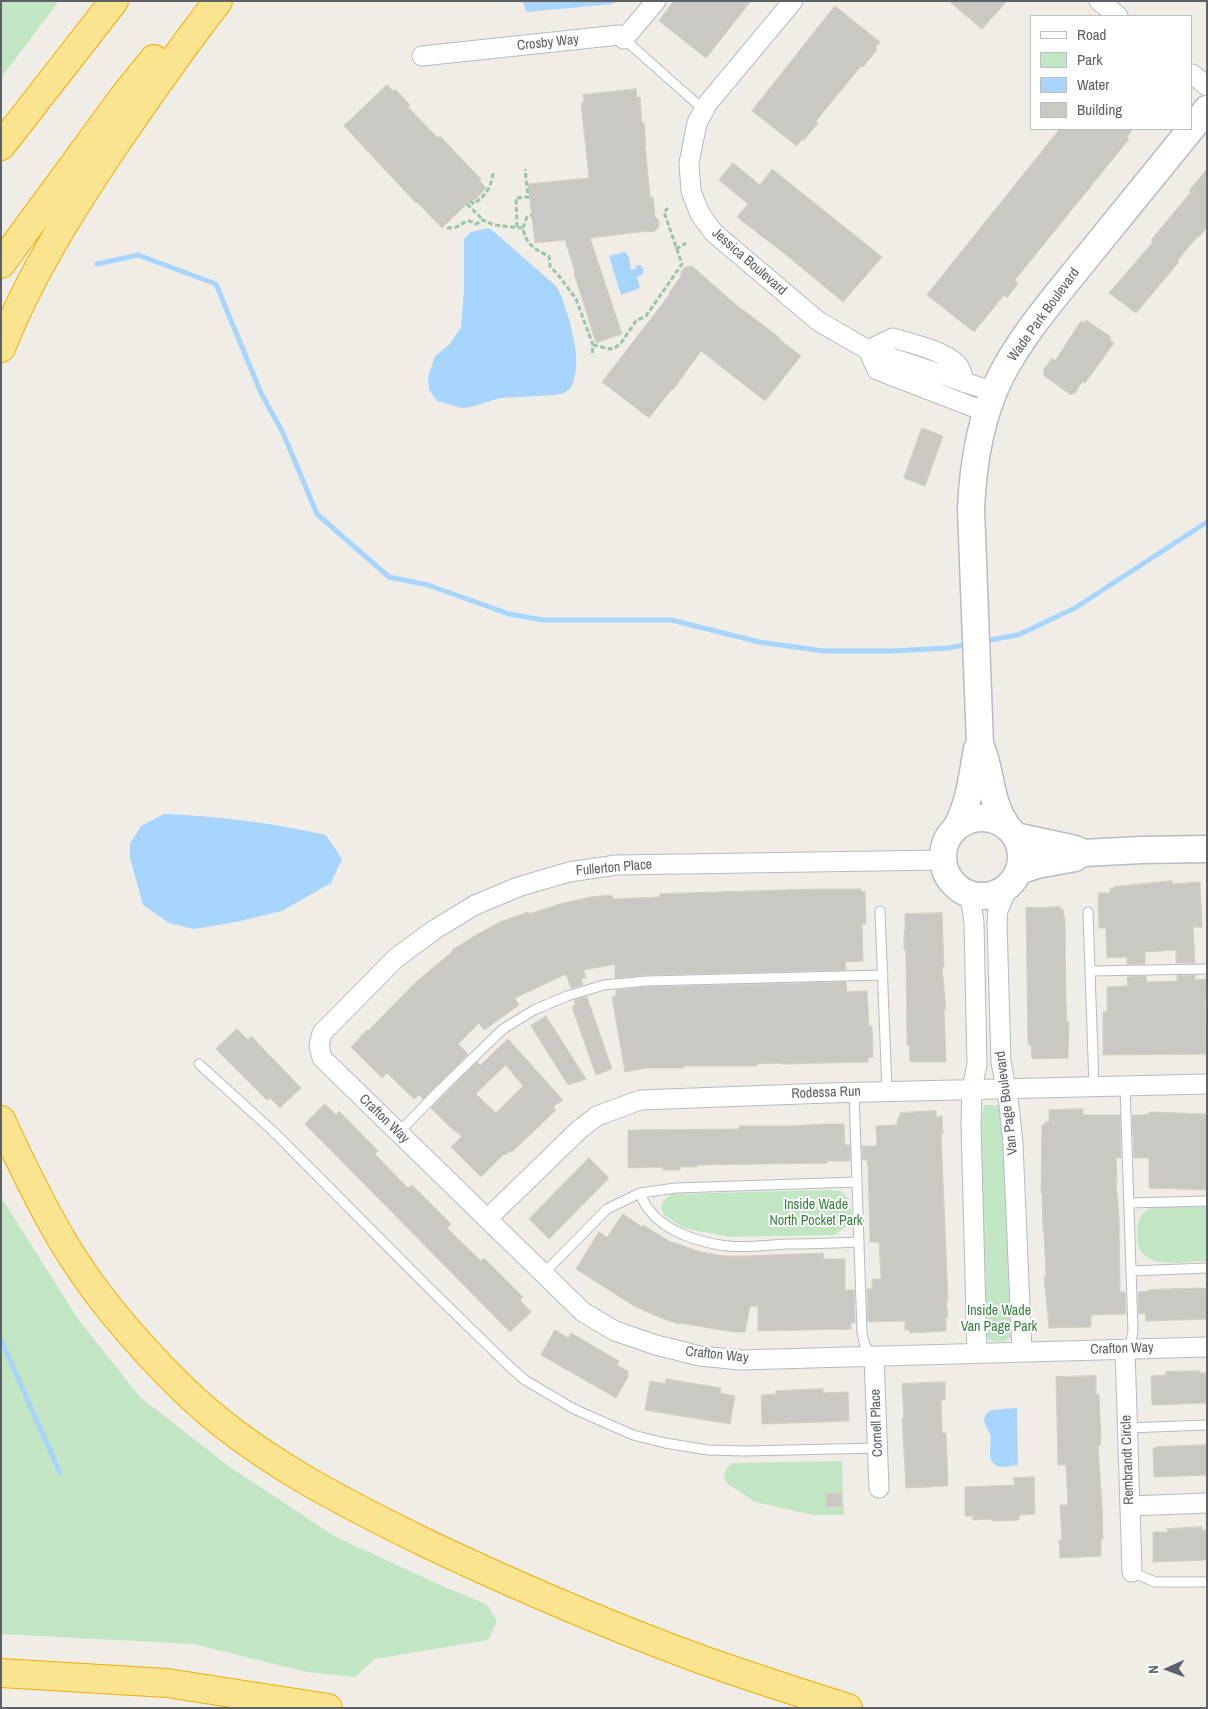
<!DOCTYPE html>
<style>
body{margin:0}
#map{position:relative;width:1208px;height:1709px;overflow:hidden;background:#efede5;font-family:"Archivo Narrow",sans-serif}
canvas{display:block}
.frame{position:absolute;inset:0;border:2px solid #5d6065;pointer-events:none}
.legend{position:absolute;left:1030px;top:15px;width:162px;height:115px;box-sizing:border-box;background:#fff;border:1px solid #bebfc1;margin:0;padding:6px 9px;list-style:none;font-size:15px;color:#5d6065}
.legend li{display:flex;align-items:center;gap:10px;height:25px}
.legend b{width:25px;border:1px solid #bebfc1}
.north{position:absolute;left:1143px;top:1644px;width:50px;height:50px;-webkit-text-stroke:4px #fff;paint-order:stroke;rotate:268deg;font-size:14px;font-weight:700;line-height:20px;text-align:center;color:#5d6065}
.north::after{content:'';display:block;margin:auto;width:18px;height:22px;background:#5d6065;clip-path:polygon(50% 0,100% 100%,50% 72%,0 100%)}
</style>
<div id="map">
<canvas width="1208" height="1709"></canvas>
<div class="frame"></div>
<ul class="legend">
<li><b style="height:6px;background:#fff"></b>Road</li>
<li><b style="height:14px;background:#c2e6c4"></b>Park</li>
<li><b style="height:14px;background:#a7d5fd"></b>Water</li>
<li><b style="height:14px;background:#cac8c2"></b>Building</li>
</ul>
<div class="north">N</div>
</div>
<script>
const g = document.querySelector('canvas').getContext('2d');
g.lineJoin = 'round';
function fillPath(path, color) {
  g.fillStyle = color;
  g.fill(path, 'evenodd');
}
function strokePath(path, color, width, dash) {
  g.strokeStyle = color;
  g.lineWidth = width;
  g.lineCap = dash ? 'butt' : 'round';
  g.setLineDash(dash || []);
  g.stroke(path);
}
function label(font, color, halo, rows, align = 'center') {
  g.font = font + ' "Archivo Narrow",sans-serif';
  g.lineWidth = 4;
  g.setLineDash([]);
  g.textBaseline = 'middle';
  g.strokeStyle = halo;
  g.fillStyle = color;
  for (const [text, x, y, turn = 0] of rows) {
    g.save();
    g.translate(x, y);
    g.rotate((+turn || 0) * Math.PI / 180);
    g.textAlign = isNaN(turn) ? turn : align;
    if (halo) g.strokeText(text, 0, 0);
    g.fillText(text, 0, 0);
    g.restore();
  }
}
const green = new Path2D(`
 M1 1H59L1 78Z
 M984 1105H999L1006 1137 1014 1323 1011 1337C1003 1343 997 1343 988 1339L983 1324 978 1139Z
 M827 1190 841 1191 849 1199 852 1215 849 1225 834 1235 729 1237 684 1228 664 1215 661 1207 664 1200 672 1194Z
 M1 1197 78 1319 140 1397 231 1468 336 1537 438 1584 488 1605 497 1622 488 1640 375 1659 355 1677 307 1672 194 1644 1 1634Z
 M1152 1207H1207V1261C1187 1261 1147 1270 1139 1247 1137 1243 1138 1237 1137 1232 1137 1219 1141 1213 1152 1207Z
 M842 1461 844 1515H813L755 1502 727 1483 724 1475 726 1469 733 1463Z`);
const water = new Path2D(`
 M522 1H618L612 4 527 12Z
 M488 228 493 231 556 286C563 297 565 308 569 319 575 343 581 365 571 388L564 393 555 395 500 398 471 407 462 408 437 401 429 390 428 377 435 356 450 344 461 327 464 291V239L471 232Z
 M625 252 629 257 631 270 635 269 637 265H641L644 270 642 275 637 277 640 288 621 295 609 256Z
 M164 814C219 816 272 823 326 835L342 859 331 883 282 911 236 922 194 929 169 923 143 905 130 858V844L141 826Z
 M1017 1408 1018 1465C1012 1466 999 1469 994 1464 987 1457 991 1447 991 1438 990 1428 976 1420 991 1410Z`);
const stream = new Path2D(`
 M97 264 138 255 216 284 261 393 283 433 317 514 389 577 428 585 509 614 543 620H671L759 642 824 651H891L948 648 968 644
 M984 641 1018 635 1075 608 1207 522
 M1 1340 60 1473`);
const building = new Path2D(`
 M674 1H751L706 58 659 21Z
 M949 1H1007L982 29Z
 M835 6 880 42 875 48 877 50 863 67 861 66 816 121 818 123 804 140 802 139 797 146 752 111Z
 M387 85 393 91 395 89 410 105 408 107 438 138 440 136 455 152 481 179 479 180 486 188 474 201 472 199 442 228 417 202 416 203 344 126Z
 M636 89 637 98 640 97 642 123H644L646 145H645L650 197H653L655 217 658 219 659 226 655 231 647 232V231L590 238 622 334 596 343 574 273 575 272 565 240 535 243 528 184 589 178 581 103H584L583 95Z
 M1060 129H1133L1127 137 1129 139 1015 280 1018 283 1007 298 1004 295 974 332 927 295Z
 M733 163 760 185 772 169 882 257 843 302 785 254 737 217 748 204 719 180Z
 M1207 169V227L1199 237 1198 236 1177 261 1179 262 1136 313 1109 293 1153 242 1151 240 1191 192 1189 191Z
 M692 266 742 310V309L780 338 779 339 801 356 765 401 701 351 673 390 672 389 649 418 602 382 670 294 669 293 681 276V272L684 268Z
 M1086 320 1111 337 1109 339 1114 343 1085 383 1083 381 1074 394 1072 393 1071 395 1043 375 1045 372 1043 371 1052 358 1055 361 1081 321 1084 323Z
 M922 428 943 436 925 486 904 478Z
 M1172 881V884L1200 882 1202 927H1193L1195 963H1176V950L1145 952V964H1127V957L1107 958 1106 928H1099L1098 893H1110V888H1114V887Z
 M818 889H861V892L865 891 866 924H862L863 961 845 962 846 970 647 975 615 978V964L584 970 586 978 581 979 583 985 571 988 566 974 515 998 519 1005 484 1030 479 1023 458 1044 468 1054 423 1099 419 1095 414 1099 387 1073 382 1078 351 1047 367 1030 368 1031 416 982 453 951 452 950 476 935 500 922 528 912 529 914 560 904 590 897 612 895 613 899 660 897V894Z
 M1060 907V909H1063L1064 917H1065L1066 1004 1067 1022H1069L1068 1058 1032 1059 1031 1045H1028L1026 908Z
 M942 913 944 967H942L946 1009H944L946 1062H910L909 1045H907L906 950H904V932L905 931V914Z
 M1195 975V980L1207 979V997L1205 998 1206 1054 1103 1055V1012H1107V987L1128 986 1127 977 1146 976V982L1177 981V976Z
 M846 982 847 992 867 991 869 1026H872L873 1057 868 1058V1062L781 1064 780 1063 757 1064V1066H684V1068H646L625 1072 612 997 616 996V990L647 987Z
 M587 997 612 1069 596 1075 572 1007 575 1005 574 1000Z
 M546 1016 586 1079 568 1085 531 1026Z
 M237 1029 248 1040 251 1036 301 1088 280 1108 270 1098 267 1100 216 1049Z
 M508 1039 563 1100 553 1107 556 1110 513 1151 509 1152 505 1155 504 1154 481 1177 451 1147 462 1136 451 1128 431 1108 477 1062 480 1065ZM506 1065 523 1086 496 1113 476 1094Z
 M325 1104 336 1115 339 1111 378 1151 375 1154 408 1188 412 1185 451 1224 447 1228 458 1239 481 1261 484 1258 523 1297 520 1300 531 1312 510 1332 305 1124Z
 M1083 1109V1115H1120L1121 1158H1116L1117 1182H1116L1119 1216 1120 1292H1125L1126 1314 1091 1315V1327L1049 1328 1044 1276H1046L1044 1232H1043L1042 1193H1041L1042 1125H1045V1122H1049V1110Z
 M936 1111V1117L942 1116 943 1133H941L948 1300H946L948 1317H946V1331L910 1333V1330H905V1321L868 1322 867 1289H872V1279H881L879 1242H870L868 1164H867V1160H863L862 1146H877L876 1126 897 1125 898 1117H900V1113Z
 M1149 1112 1207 1114V1190L1149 1188V1158H1134L1132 1115H1144V1114H1149Z
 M826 1124H844L845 1145H850V1161H827V1163L697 1165V1167H680V1170H663V1167L628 1168V1130L739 1129V1126H790Z
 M589 1158 609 1178 549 1239 529 1219Z
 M623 1214 642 1227 643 1225 669 1241 701 1252 724 1256H746L823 1253 824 1259H845V1290H854L855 1323H851V1329L758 1331V1306H750L745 1332H734L679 1323V1324L661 1318 634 1306 576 1269 599 1232 607 1237Z
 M1200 1288 1207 1289V1319L1146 1321 1145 1313 1139 1314 1138 1292 1149 1291V1290Z
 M555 1330 568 1338 571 1333 619 1361 617 1365 628 1371V1377L616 1398 541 1355Z
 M1200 1371V1373H1207V1403L1152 1405 1151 1376 1166 1375V1372Z
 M1096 1376V1394H1099L1101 1438 1100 1446H1098L1102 1505 1103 1539H1101V1556L1060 1558 1059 1540H1062L1060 1505H1068L1066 1465H1058L1056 1377Z
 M666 1379 721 1388 720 1393 735 1396 730 1424 645 1410 650 1381 665 1384Z
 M945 1382V1400H941L942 1433H946L948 1486 906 1488 902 1418H904L902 1384Z
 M823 1389V1393L848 1392 849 1421 762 1424 761 1395 776 1394V1391Z
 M1207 1445V1475L1154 1477 1153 1448H1157V1447Z
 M1034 1477 1035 1514 1021 1515 1019 1516V1520L992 1521V1519L973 1520V1516H965V1487L1015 1485 1014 1478Z
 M841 1493 842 1506 826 1507V1494Z
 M1202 1527V1530H1207V1560L1153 1562V1532H1168L1167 1529Z`);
const path = new Path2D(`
 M470 201 474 204C486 195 491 188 493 173
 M467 204 483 220
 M517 227 516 198 528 197 525 169
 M447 228C448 228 456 228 456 227 465 224 465 217 476 224L483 220 494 225 523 228C525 243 535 250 549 256L550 266 559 276 576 299 593 345 592 356
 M523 228 527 217 532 215
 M676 249 686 243
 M593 345 610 349 615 348 621 343 636 321 646 316 682 264 664 212 668 208`);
const lane = new Path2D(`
 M624 39 704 110
 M880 911 887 1091
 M1088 912 1094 1087
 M1090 971 1207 969
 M199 1064 276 1134 428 1287 509 1366 525 1380 574 1409 633 1435 665 1443 708 1450 745 1451 877 1448
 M854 1092 862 1333 865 1346 873 1355
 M398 1133 443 1087 503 1029 534 1010 567 996 604 985 647 981 883 975
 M640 1193C642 1198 644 1203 647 1207 664 1232 700 1243 728 1246 747 1248 767 1245 786 1244 810 1244 835 1243 859 1242
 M1129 1203 1207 1201
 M1131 1271 1207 1268
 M543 1274 607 1209 640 1193 676 1188 857 1182
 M1125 1349 1131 1341 1133 1331 1125 1086
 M1127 1428 1207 1425
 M1132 1572 1155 1582H1207`);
const street = new Path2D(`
 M793 1 708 103 697 123 689 163 691 191 700 214 714 233 818 321 868 350 994 392
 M1099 1 1118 16
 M422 56 619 35 624 39 656 1
 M1192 74 1207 86
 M868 350 877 370 986 412
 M868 350 893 338C910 343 950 352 959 367 962 372 963 378 965 383
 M942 860 616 865 569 872 518 887 475 905 434 930 396 958 322 1033 319 1045 322 1058 583 1312 615 1331 656 1345 700 1356 740 1360 1207 1347
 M1008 887 998 910 997 922 1001 1062 1009 1105 1013 1144 1022 1352
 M970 895 974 923 977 1064 972 1089 971 1123 977 1353
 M488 1218 580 1129 597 1116 640 1100 828 1093 1207 1084
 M1125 1349 1132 1572
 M874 1357 879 1488
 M1130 1506 1207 1503`);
const secondary = new Path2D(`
 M1192 128 1207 109
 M943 857a39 39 0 1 1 78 0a39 39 0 1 1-78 0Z
 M957 826C970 801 972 776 977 749
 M1007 826C989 801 992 771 980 744L971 509C973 464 980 417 1001 376 1022 335 1054 298 1083 262 1119 218 1155 173 1191 129
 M1015 836 1075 849 1083 853 1141 850 1207 849
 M1019 871 1037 865 1075 858 1082 853`);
const highway = new Path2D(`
 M1 146 114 1
 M1 264 124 96 154 59
 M1 348C29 277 70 212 112 149 146 99 181 49 218 1
 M1 1120C20 1161 39 1201 62 1240 94 1295 138 1345 184 1390 253 1457 342 1502 428 1544 504 1580 582 1614 660 1644 721 1668 785 1688 848 1708
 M1 1673 167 1683 328 1708`);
const streetNames = [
 ["Crosby Way",548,43,-6],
 ["Jessica Boulevard",749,262,41],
 ["Wade Park Boulevard",1044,315,-54],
 ["Fullerton Place",614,868,-5],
 ["Rodessa Run",826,1093,-2],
 ["Van Page Boulevard",1007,1103,-97],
 ["Crafton Way",384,1119,44],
 ["Crafton Way",1122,1349,-2],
 ["Crafton Way",717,1355,6],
 ["Cornell Place",877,1423,-92],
 ["Rembrandt Circle",1128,1460,-92]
];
const parkNames = [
 ["Inside Wade",816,1205],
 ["North Pocket Park",816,1221],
 ["Inside Wade",999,1311],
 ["Van Page Park",999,1327]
];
fillPath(green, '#c2e6c4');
fillPath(water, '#a7d5fd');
strokePath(stream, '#a7d5fd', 5);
fillPath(building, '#cac8c2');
strokePath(building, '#d4cfc4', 1);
strokePath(lane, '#b8babf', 11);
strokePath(street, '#b8babf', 21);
strokePath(secondary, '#b9bbc1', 29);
strokePath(highway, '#f0ae04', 30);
strokePath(path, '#9ac5a7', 3, [5, 2.5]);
strokePath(lane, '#fff', 9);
strokePath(street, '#fff', 19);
strokePath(secondary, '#fff', 26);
strokePath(highway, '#fbe490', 28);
label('14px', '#5d6065', '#fff', streetNames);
label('14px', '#36833d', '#fff', parkNames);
</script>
